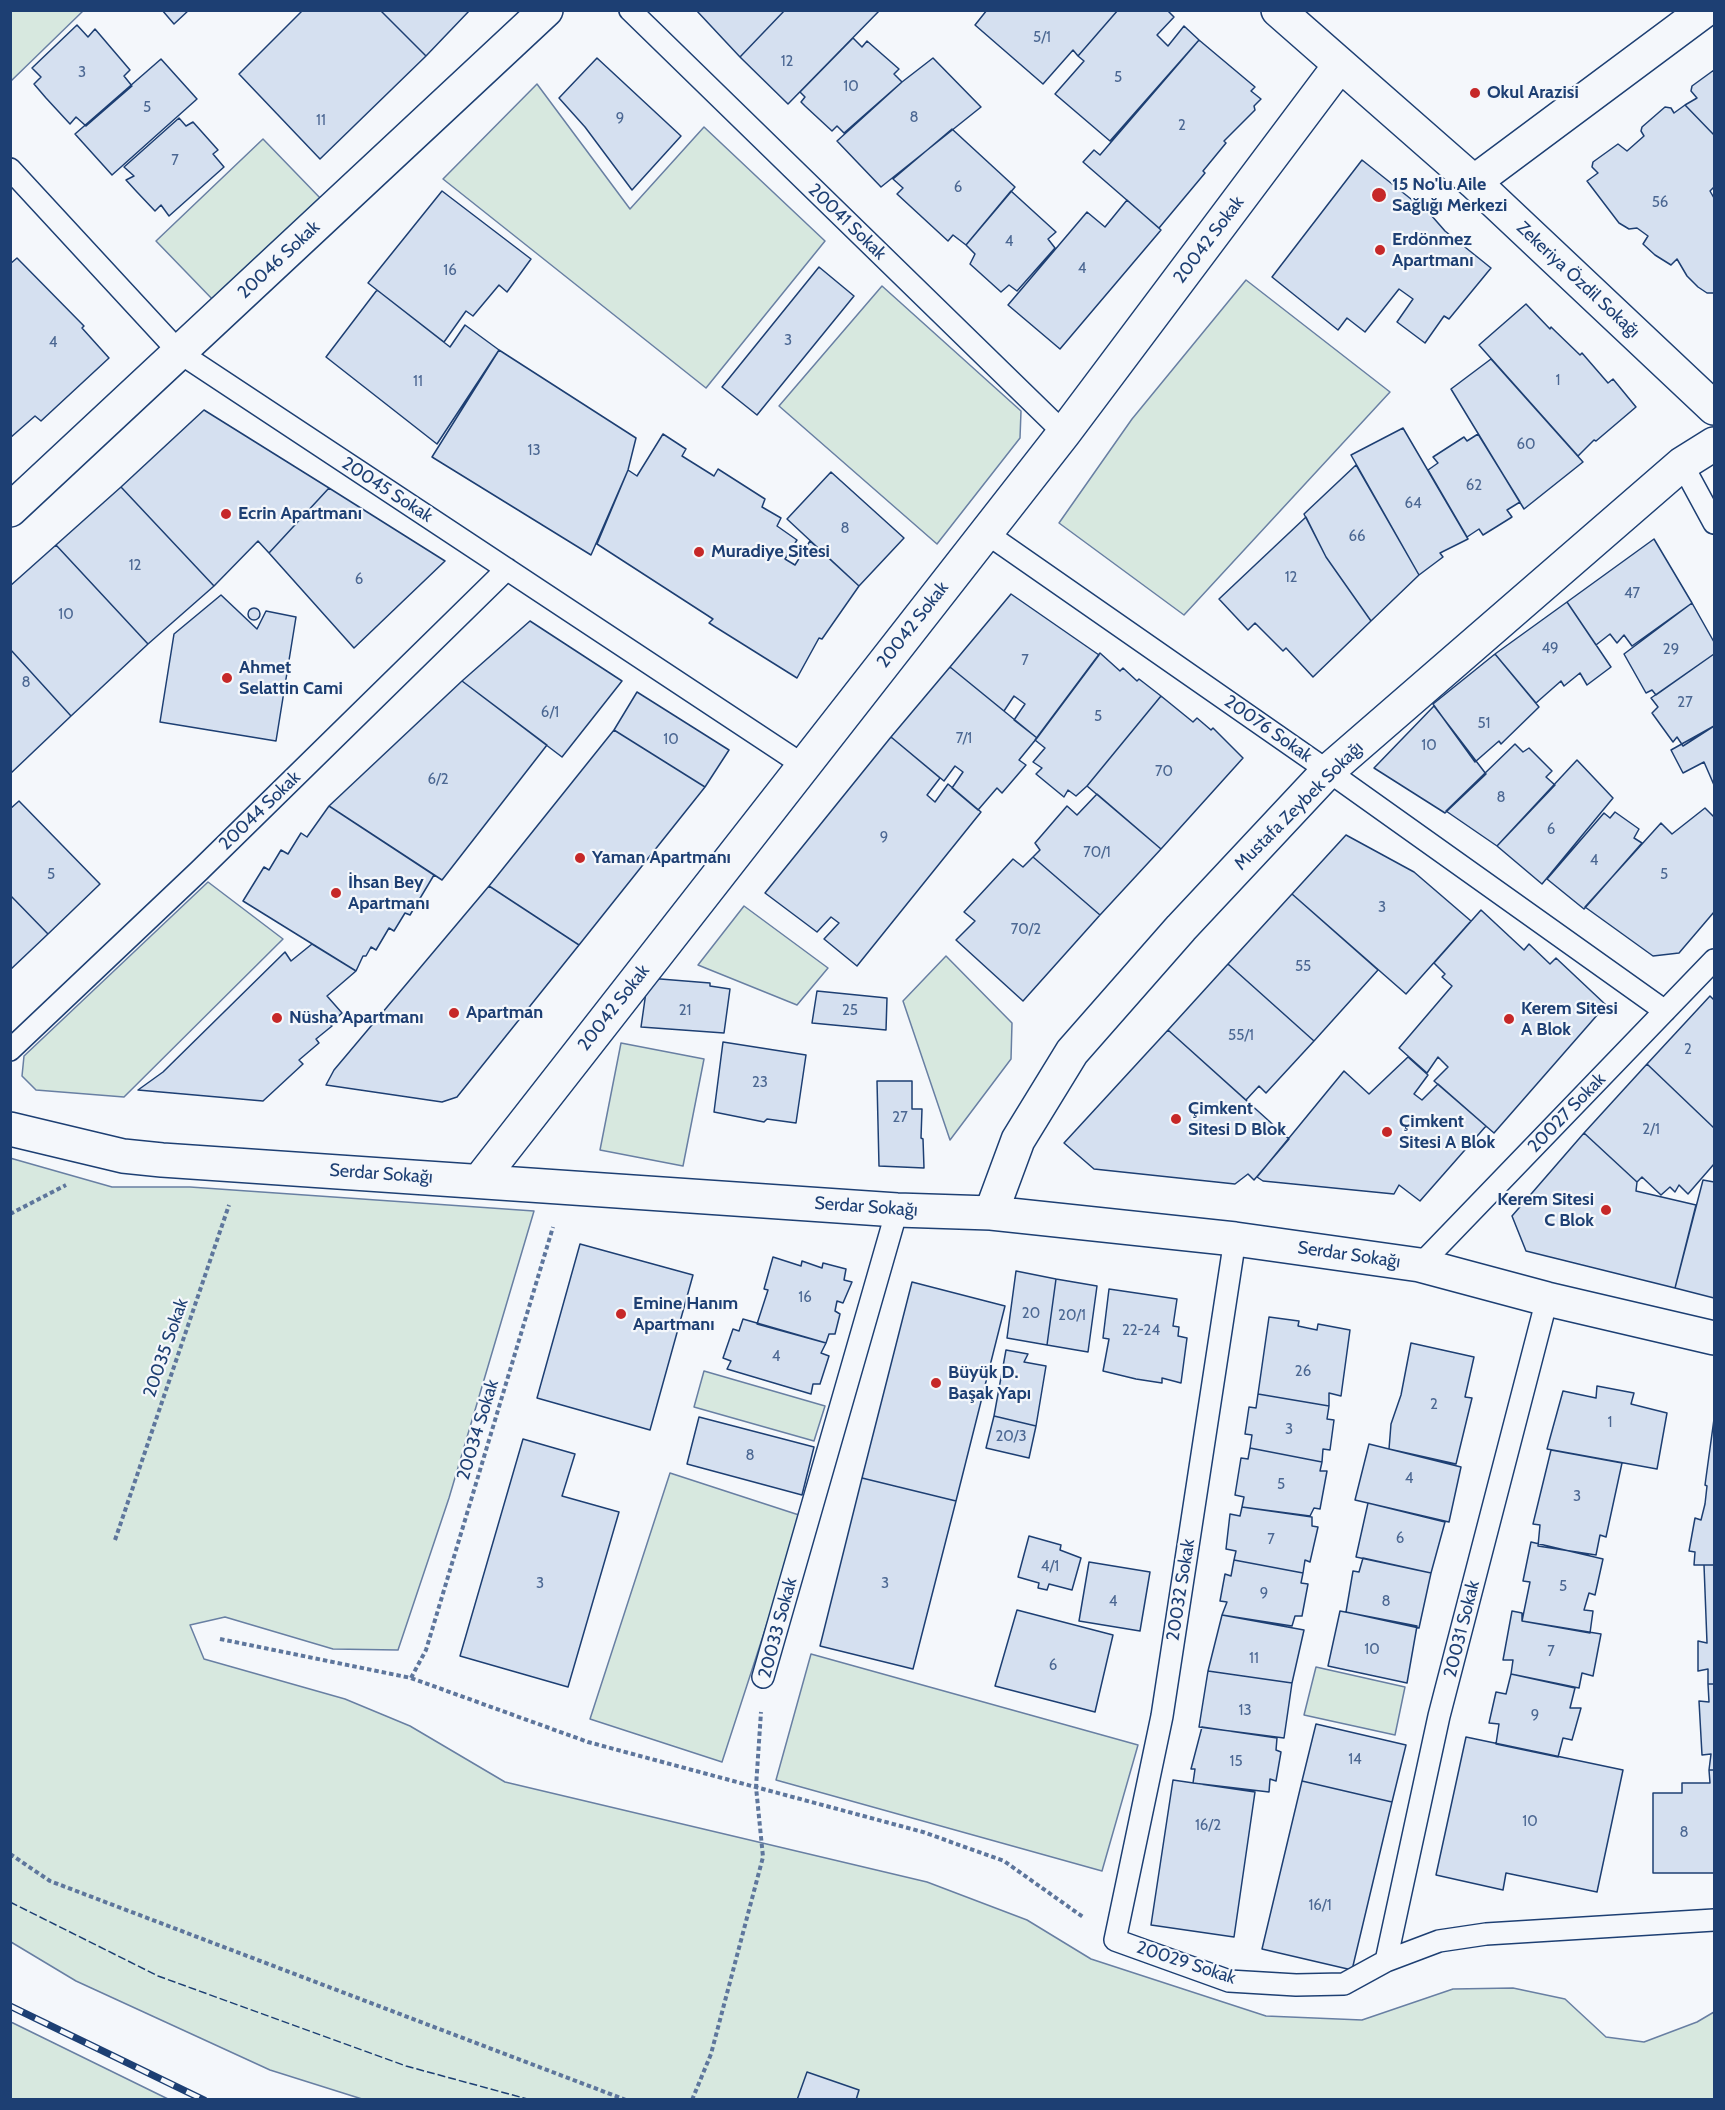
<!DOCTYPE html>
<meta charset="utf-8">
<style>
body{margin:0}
#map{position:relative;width:1725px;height:2110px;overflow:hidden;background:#f4f7fb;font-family:Cabin,sans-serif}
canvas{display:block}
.frame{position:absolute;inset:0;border:12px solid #1d3f73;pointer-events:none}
</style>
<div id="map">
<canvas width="1725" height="2110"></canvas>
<div class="frame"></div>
</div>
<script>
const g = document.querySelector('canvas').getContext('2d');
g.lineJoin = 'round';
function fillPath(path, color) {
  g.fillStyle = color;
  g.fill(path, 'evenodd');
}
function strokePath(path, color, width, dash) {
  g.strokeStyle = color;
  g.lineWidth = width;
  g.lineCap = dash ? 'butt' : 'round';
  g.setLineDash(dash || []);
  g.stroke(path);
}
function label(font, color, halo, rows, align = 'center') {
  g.font = font + ' Cabin,sans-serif';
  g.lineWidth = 4.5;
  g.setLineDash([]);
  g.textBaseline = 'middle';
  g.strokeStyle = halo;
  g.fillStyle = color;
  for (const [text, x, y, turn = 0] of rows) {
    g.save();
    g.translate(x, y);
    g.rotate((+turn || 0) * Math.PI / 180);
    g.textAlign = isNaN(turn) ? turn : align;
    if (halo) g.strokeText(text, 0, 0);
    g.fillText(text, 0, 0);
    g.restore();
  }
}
const green = new Path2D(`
 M11 10H83V11L11 81Z
 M537 84 630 209 704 127 825 241 706 388 443 179Z
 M263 139 323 201 216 303 156 241Z
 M1246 280 1390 392 1184 615 1059 523 1132 419Z
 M882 286 1021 411 1020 438 937 544 779 406Z
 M208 882 283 939 124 1097 36 1090 22 1076 24 1056Z
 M744 906 828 968 797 1005 698 965Z
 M946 956 1012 1023 1011 1059 950 1140 903 1001Z
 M621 1043 704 1059 683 1166 600 1150Z
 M10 1158 112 1187H190L534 1211 449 1498 398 1650 333 1649 225 1617 190 1625 204 1659 345 1699 410 1726 505 1782 927 1882 1027 1920 1091 1959 1266 2016 1362 2020 1453 1989 1513 1988 1565 1999 1606 2037 1644 2042 1697 2022 1714 2012V2099H362L270 2070 76 1981 11 1942Z
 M704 1371 825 1406 814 1441 694 1407Z
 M670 1473 802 1516 722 1762 590 1719Z
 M811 1654 1138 1745 1102 1871 776 1780Z
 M1316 1667 1405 1687 1395 1735 1304 1715Z
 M10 2022 13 2023 168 2099H11Z`);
const building = new Path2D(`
 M162 10H189L174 24Z
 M303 10H380L426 56 320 159 239 74Z
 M380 10H470L426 56Z
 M696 10H785L740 57Z
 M785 10H880L788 104 740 57Z
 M987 10H1118L1078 56 1073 50 1043 84 975 25Z
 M1118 10H1167L1174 17 1157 35 1168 46 1184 26 1199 40 1110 141 1055 94 1084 61 1078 56Z
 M77 25 88 37 95 29 130 70 124 76 132 86 86 126 76 117 70 124 46 98 34 84 41 77 32 68Z
 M853 38 862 47 867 41 899 69 894 74 902 82 844 133 837 126 832 131 805 106 801 102 805 97 800 92Z
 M1199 40 1255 87 1251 91 1261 99 1254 106 1255 110 1224 141 1226 143 1203 171 1205 173 1159 228 1083 162 1094 150 1100 155Z
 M597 58 681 136 632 190 585 127 559 98Z
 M933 58 981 107 881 187 837 141 902 82Z
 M161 59 197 99 112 175 75 134Z
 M1714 70V135L1685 105 1697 98 1691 91 1692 86Z
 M1685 105 1714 135V187L1710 191 1714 198V293H1707L1698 287 1687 276 1677 259 1671 265 1655 255 1643 244 1648 236 1637 228 1629 229 1619 223 1587 181 1598 173 1592 167 1593 162 1618 144 1627 151 1644 136 1641 131 1642 127 1665 107 1671 108 1674 113Z
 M179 118 186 126 193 122 218 150 213 154 224 167 169 216 161 205 155 211 137 192 126 180 134 176 124 167Z
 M952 129 1015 187 966 245 953 235 948 241 897 194 903 188 893 179Z
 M1362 160 1431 215 1445 231 1491 268 1449 319 1444 316 1425 343 1397 322 1413 299 1399 289 1365 332 1347 318 1338 330 1272 277Z
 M442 191 531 259 507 292 499 285 473 316 466 311 444 342 368 283Z
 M1011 191 1056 232 1048 239 1055 248 1017 291 1009 285 1001 292 970 264 975 254 966 245Z
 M1127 200 1161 230 1060 349 1008 305 1087 212 1105 227Z
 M17 258 84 326 82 328 109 358 41 421 35 416 10 438V264Z
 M819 267 854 296 757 415 722 387Z
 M377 290 450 347 465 325 499 350 437 444 326 357Z
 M1526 304 1550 329 1551 327 1580 355 1582 353 1608 383 1613 379 1636 407 1596 441 1594 440 1578 456 1479 345Z
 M499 350 636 438 628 470 591 555 432 457Z
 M1491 359 1583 462 1524 509 1451 389Z
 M204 410 329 488 269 553 258 541 214 586 121 487Z
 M1403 428 1468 539 1440 553 1443 557 1419 575 1351 455Z
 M663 434 686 449 682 456 714 476 718 469 765 499 762 507 781 518 777 526 797 540 785 559 795 565 810 541 859 586 822 639 819 638 797 678 709 623 713 619 597 544 628 470 637 476Z
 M1478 434 1520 502 1507 510 1512 517 1496 527 1483 535 1479 529 1467 537 1428 470 1438 463 1433 457 1464 437 1467 441Z
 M1356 465 1419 575 1371 621 1326 557 1304 514Z
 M831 472 904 538 859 586 787 519Z
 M121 487 214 586 148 644 56 545Z
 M329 488 445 561 354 648 269 553Z
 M1306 517 1326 557 1371 621 1313 677 1286 648 1283 651 1255 623 1248 630 1219 599Z
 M1654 539 1692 603 1632 646 1624 635 1617 643 1610 634 1596 645 1567 602Z
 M56 545 148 644 71 716 10 649V586Z
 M1011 594 1099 655 1037 738 1014 720 1025 704 1014 696 1004 711 950 667Z
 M221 595 257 629 266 611 296 617 276 741 160 722 174 634Z
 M1567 602 1611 667 1587 685 1580 673 1564 686 1561 681 1536 703 1495 654Z
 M1692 603 1714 642V654L1656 695 1652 690 1646 693 1624 654Z
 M248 614a6 6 0 1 1 12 0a6 6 0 1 1-12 0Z
 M530 621 622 681 562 757 462 681Z
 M10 649 71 716 10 774Z
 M1100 653 1120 671 1123 668 1137 681 1139 679 1161 696 1087 786 1076 796 1068 790 1064 797 1036 774 1042 768 1033 762 1045 748 1035 740Z
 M1495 654 1539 707 1501 744 1499 741 1475 762 1433 704Z
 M1714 654V726L1683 746 1677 737 1673 742 1652 713 1658 707 1651 698Z
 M950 667 1037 738 1019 760 1026 765 1002 793 997 788 978 810 952 788 963 772 955 766 944 781 891 737Z
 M462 681 547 745 442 880 329 806Z
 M637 692 729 750 705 787 614 730Z
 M1161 696 1193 722 1197 718 1211 730 1213 728 1243 758 1161 849 1087 786Z
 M1434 706 1486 774 1445 813 1374 768Z
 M1714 726V785L1704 762 1683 773 1671 750Z
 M614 730 705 787 579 945 489 886Z
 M891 737 940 778 927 795 935 802 948 784 981 812 857 966 824 939 839 923 831 917 817 932 765 893Z
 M1515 744 1523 752 1529 748 1552 771 1546 777 1555 785 1497 846 1446 811Z
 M1577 760 1613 798 1542 884 1497 846Z
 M1097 794 1161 849 1100 915 1033 857 1040 850 1035 843 1067 806 1077 815Z
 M19 801 100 884 48 934 10 895V809Z
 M329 806 434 875 410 915 405 913 394 931 389 928 376 950 371 947 366 956H363L356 971 243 901 264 867 269 870 281 850 288 854 301 833 307 837Z
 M1705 808 1714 817V912L1679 953 1653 956 1585 907 1661 823 1672 834Z
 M1615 812 1639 829 1634 838 1642 843 1584 909 1547 879 1604 813 1610 818Z
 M1346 835 1414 872 1471 921 1406 994 1292 894Z
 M1033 857 1100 915 1023 1001 956 940 975 921 964 912 1013 859 1023 867Z
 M489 886 579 945 457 1097 442 1102 326 1085 334 1070Z
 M1292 894 1378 970 1314 1041 1228 964Z
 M10 895 48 934 10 970Z
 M1481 910 1524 950 1529 944 1550 964 1556 958 1606 1005 1494 1133 1434 1081 1448 1067 1438 1057 1427 1073 1399 1048 1452 986 1442 977 1445 974 1434 963Z
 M312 944 356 971 327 996 342 1013 330 1024 332 1026 316 1039 319 1043 299 1060 303 1064 263 1101 138 1090 163 1072 285 952 291 961Z
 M1228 964 1314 1041 1266 1093 1259 1086 1246 1100 1168 1030Z
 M648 978 710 983V986L730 989 724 1033 641 1027Z
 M817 991 887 998 886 1030 812 1023Z
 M1710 996 1714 1000V1128L1647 1064Z
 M1168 1030 1289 1139 1254 1180 1248 1174 1235 1184 1094 1169 1064 1143Z
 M723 1042 806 1055 796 1123 767 1119 764 1122 714 1112Z
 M1408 1057 1428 1075 1414 1094 1422 1100 1438 1084 1486 1126 1420 1201 1399 1185 1394 1194 1263 1181 1257 1177 1344 1071 1369 1094Z
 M1647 1064 1714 1128V1164L1688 1194 1679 1185 1675 1192 1670 1187 1661 1195 1642 1177 1637 1182 1584 1133Z
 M877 1081H912V1109H922L921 1138 923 1139 924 1168 879 1166Z
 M1584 1133 1637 1182 1636 1191 1696 1205 1675 1288 1526 1251 1512 1216Z
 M1703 1180 1714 1182V1298L1675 1288Z
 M580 1244 693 1275 650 1430 537 1398Z
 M773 1257 801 1266 802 1261 822 1268 823 1263 846 1269 844 1280 852 1282 843 1303 837 1301 835 1311 840 1314 835 1334H829L826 1343 757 1324 768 1290 764 1289Z
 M1016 1271 1056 1279 1047 1345 1007 1338Z
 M1056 1279 1097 1286 1088 1352 1047 1345Z
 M912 1282 1005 1306 956 1501 862 1478Z
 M1109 1289 1177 1299 1173 1326 1179 1327 1178 1336 1187 1338 1181 1383 1162 1378V1383L1136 1379 1103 1371 1109 1339 1103 1338Z
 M1269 1317 1299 1321 1298 1326 1317 1330 1318 1324 1350 1330 1341 1396 1329 1393V1406L1258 1394Z
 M743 1319 826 1343 821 1353 829 1356 820 1384H813L811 1394 727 1369 731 1361 723 1358 733 1329 739 1331Z
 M1411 1343 1474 1357 1465 1397 1472 1398 1456 1464 1389 1449 1391 1424 1401 1395Z
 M1006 1350 1028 1354 1024 1362 1046 1366 1036 1426 994 1416Z
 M1597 1386 1634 1393 1631 1404 1667 1413 1657 1469 1547 1449 1563 1391 1596 1398Z
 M1258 1394 1329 1406 1327 1419 1334 1420 1330 1450 1323 1449 1322 1462 1250 1448 1252 1435 1245 1434 1249 1407 1256 1408Z
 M994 1416 1036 1426 1029 1458 986 1448Z
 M699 1417 814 1447 802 1495 687 1464Z
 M1714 1419V1565H1694L1695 1552 1689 1551 1695 1518 1701 1520 1705 1504 1707 1486 1705 1485Z
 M523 1439 575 1454 562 1496 619 1512 568 1687 460 1656Z
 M1369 1444 1461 1467 1449 1522 1355 1500Z
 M1250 1448 1322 1462 1320 1471H1327L1320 1509 1314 1508 1310 1516 1242 1507 1244 1497 1235 1495 1241 1458 1248 1459Z
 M1551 1450 1622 1463 1606 1537 1600 1535 1596 1555 1538 1546 1540 1525 1533 1524Z
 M862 1478 956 1501 913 1669 820 1646Z
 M1368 1503 1445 1522 1431 1573 1356 1557Z
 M1242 1507 1312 1517V1526L1318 1527 1310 1562 1305 1560 1303 1573 1234 1560 1236 1551 1226 1549 1230 1514 1240 1516Z
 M1029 1536 1061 1545 1060 1550 1081 1558 1072 1590 1049 1584 1047 1590 1038 1588 1039 1583 1018 1577Z
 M1531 1542 1603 1559 1595 1595 1589 1593 1584 1610 1593 1611 1590 1633 1522 1621 1530 1582 1523 1581Z
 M1363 1558 1431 1573 1419 1628 1346 1612 1353 1571 1359 1572Z
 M1234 1560 1303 1573 1301 1583 1308 1584 1302 1616H1295L1292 1626 1222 1615 1227 1602 1220 1601 1225 1574 1231 1576Z
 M1089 1562 1150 1572 1140 1631 1079 1621Z
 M1704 1565H1714V1684H1708V1669L1698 1671V1641L1707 1643Z
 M1017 1610 1113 1635 1095 1712 995 1686Z
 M1340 1611 1417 1626 1407 1683 1328 1666Z
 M1512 1611 1522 1613V1621L1601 1634 1593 1676 1582 1673 1579 1688 1511 1674 1513 1660H1503Z
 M1222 1615 1304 1630 1292 1683 1208 1671Z
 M1208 1671 1292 1683 1284 1738 1199 1727Z
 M1511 1674 1575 1688 1570 1708H1581L1572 1740 1563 1738 1558 1757 1496 1744 1499 1724 1489 1723 1496 1692 1506 1694Z
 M1708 1684H1714V1770H1709L1711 1754 1702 1755 1699 1701 1709 1702Z
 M1316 1724 1406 1745 1392 1802 1302 1781Z
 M1202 1727 1277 1738 1276 1750 1281 1752 1276 1781 1270 1779 1269 1792 1193 1783 1195 1769H1191Z
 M1466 1737 1623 1770 1597 1892 1506 1873 1503 1890 1436 1875Z
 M1709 1770H1714V1873H1653V1793H1682V1783H1710Z
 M1173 1780 1255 1792 1234 1937 1151 1925Z
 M1302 1781 1392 1802 1352 1970 1262 1949Z
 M807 2072 859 2090 856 2100H797Z`);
const path = new Path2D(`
 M10 1214 66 1185
 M115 1540 229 1205
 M220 1639 411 1678 588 1742 923 1832 1004 1861 1083 1917
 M411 1678 426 1650 553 1227
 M10 1854 50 1881 626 2100
 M692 2100 711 2054 763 1857 756 1787 761 1712`);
const lane = new Path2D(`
 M630 10 1064 433
 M10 169 180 353 803 765
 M1682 464 1714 523
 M986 533 1328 771 1665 1011
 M10 1050 199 871 507 569
 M1235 1239 1162 1716 1115 1940 1229 1981 1296 1985 1344 1984 1386 1961 1439 1941 1486 1934 1714 1920
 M1420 1265 1714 960
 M763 1677 897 1210
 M1386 1961 1439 1716 1547 1299`);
const street = new Path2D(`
 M1278 10 1474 182 1714 408
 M1474 182 1705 10
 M10 510 546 10
 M10 1129 123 1156 162 1160 897 1210 991 1213 1235 1239 1420 1265 1547 1299 1714 1338
 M480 1180 1064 433 1340 65
 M991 1213 1018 1140 1072 1052 1181 928 1328 771 1682 464 1714 444`);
const rail = new Path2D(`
 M10 2006 204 2100`);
const fence = new Path2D(`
 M10 1902 158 1976 406 2066 531 2100`);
const markers = [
 [1475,93,6,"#c62828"],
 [1379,195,8,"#c62828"],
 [1380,250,6,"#c62828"],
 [226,514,6,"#c62828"],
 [699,552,6,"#c62828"],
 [227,678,6,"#c62828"],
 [580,858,6,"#c62828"],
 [336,893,6,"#c62828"],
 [454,1013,6,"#c62828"],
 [277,1018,6,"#c62828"],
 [1509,1019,6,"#c62828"],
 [1176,1119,6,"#c62828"],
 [1387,1132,6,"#c62828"],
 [1606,1210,6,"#c62828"],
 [621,1314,6,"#c62828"],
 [936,1383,6,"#c62828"]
];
const numberNames = [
 ["5/1",1042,38],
 ["12",787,62],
 ["3",82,73],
 ["5",1118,78],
 ["10",851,87],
 ["5",147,108],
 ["8",914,118],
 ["9",620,119],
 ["11",321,121],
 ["2",1182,126],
 ["7",175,161],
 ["6",958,188],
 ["56",1660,203],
 ["4",1009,242],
 ["4",1082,269],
 ["16",450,271],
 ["3",788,341],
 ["4",53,343],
 ["1",1558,381],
 ["11",418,382],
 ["60",1526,445],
 ["13",534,451],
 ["62",1474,486],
 ["64",1413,504],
 ["8",845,529],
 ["66",1357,537],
 ["12",135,566],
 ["12",1291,578],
 ["6",359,580],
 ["47",1632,594],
 ["10",66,615],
 ["49",1550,649],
 ["29",1671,650],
 ["7",1025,661],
 ["8",26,683],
 ["27",1685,703],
 ["6/1",550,713],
 ["5",1098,717],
 ["51",1484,724],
 ["7/1",964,739],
 ["10",671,740],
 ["10",1429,746],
 ["70",1164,772],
 ["6/2",438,780],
 ["8",1501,798],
 ["6",1551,830],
 ["9",884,838],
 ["70/1",1097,853],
 ["4",1594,861],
 ["5",51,875],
 ["5",1664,875],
 ["3",1382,908],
 ["70/2",1026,930],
 ["55",1303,967],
 ["21",685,1011],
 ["25",850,1011],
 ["55/1",1241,1036],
 ["2",1688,1050],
 ["23",760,1083],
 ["27",900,1118],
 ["2/1",1651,1130],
 ["16",805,1298],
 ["20",1031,1314],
 ["20/1",1072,1316],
 ["22-24",1141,1331],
 ["4",776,1357],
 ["26",1303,1372],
 ["2",1434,1405],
 ["1",1610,1423],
 ["3",1289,1430],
 ["20/3",1011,1437],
 ["8",750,1456],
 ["4",1409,1479],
 ["5",1281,1485],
 ["3",1577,1497],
 ["6",1400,1539],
 ["7",1271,1540],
 ["4/1",1050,1567],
 ["3",540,1584],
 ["3",885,1584],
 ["5",1563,1587],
 ["9",1264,1594],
 ["4",1113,1602],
 ["8",1386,1602],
 ["10",1372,1650],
 ["7",1551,1652],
 ["11",1254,1659],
 ["6",1053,1666],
 ["13",1245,1711],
 ["9",1535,1716],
 ["14",1355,1760],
 ["15",1236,1762],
 ["10",1530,1822],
 ["16/2",1208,1826],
 ["8",1684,1833],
 ["16/1",1320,1906]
];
const poiNames = [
 ["Okul Arazisi",1487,93],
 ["15 No'lu Aile",1392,185],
 ["Sağlığı Merkezi",1392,206],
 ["Erdönmez",1392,240],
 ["Apartmanı",1392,261],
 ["Ecrin Apartmanı",238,514],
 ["Muradiye Sitesi",711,552],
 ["Ahmet",239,668],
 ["Selattin Cami",239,689],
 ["Yaman Apartmanı",592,858],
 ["İhsan Bey",348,883],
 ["Apartmanı",348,904],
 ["Kerem Sitesi",1521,1009],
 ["A Blok",1521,1030],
 ["Apartman",466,1013],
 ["Nüsha Apartmanı",289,1018],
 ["Çimkent",1188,1109],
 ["Sitesi D Blok",1188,1130],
 ["Çimkent",1399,1122],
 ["Sitesi A Blok",1399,1143],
 ["Kerem Sitesi",1594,1200,"right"],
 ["C Blok",1594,1221,"right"],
 ["Emine Hanım",633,1304],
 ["Apartmanı",633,1325],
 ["Büyük D.",948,1373],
 ["Başak Yapı",948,1394]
];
const streetNames = [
 ["20041 Sokak",847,222,44],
 ["20042 Sokak",1209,240,-53],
 ["20046 Sokak",279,260,-43],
 ["Zekeriya Özdil Sokağı",1578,280,43],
 ["20045 Sokak",387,490,33],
 ["20042 Sokak",913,625,-52],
 ["20076 Sokak",1268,729,35],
 ["Mustafa Zeybek Sokağı",1299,806,-45],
 ["20044 Sokak",260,811,-44],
 ["20042 Sokak",614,1008,-52],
 ["20027 Sokak",1567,1113,-46],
 ["Serdar Sokağı",381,1174,4],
 ["Serdar Sokağı",866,1207,4],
 ["Serdar Sokağı",1349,1255,8],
 ["20035 Sokak",166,1348,-71],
 ["20034 Sokak",478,1430,-73],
 ["20032 Sokak",1181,1590,-81],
 ["20033 Sokak",778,1628,-75],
 ["20031 Sokak",1462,1629,-76],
 ["20029 Sokak",1186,1963,18]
];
fillPath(green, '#d7e8df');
strokePath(green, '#687fa3', 1.5);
fillPath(building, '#d5e0f0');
strokePath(building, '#1d3f73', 1.5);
strokePath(lane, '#1d3f73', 24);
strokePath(street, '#1d3f73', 36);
strokePath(path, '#5e769c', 4, [4.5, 3]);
strokePath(lane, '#f4f7fb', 21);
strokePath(street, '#f4f7fb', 33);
strokePath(rail, '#1d3f73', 7);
strokePath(rail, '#f4f7fb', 4.5, [14]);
strokePath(fence, '#1d3f73', 1.5, [8, 3]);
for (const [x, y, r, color] of markers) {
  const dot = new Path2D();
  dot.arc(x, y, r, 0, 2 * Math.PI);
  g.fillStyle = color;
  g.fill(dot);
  strokePath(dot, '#f4f7fb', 2);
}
label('15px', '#4b6792', null, numberNames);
label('bold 18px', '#1d3f73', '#f4f7fb', poiNames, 'left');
label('18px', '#1d3f73', '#f4f7fb', streetNames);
</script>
